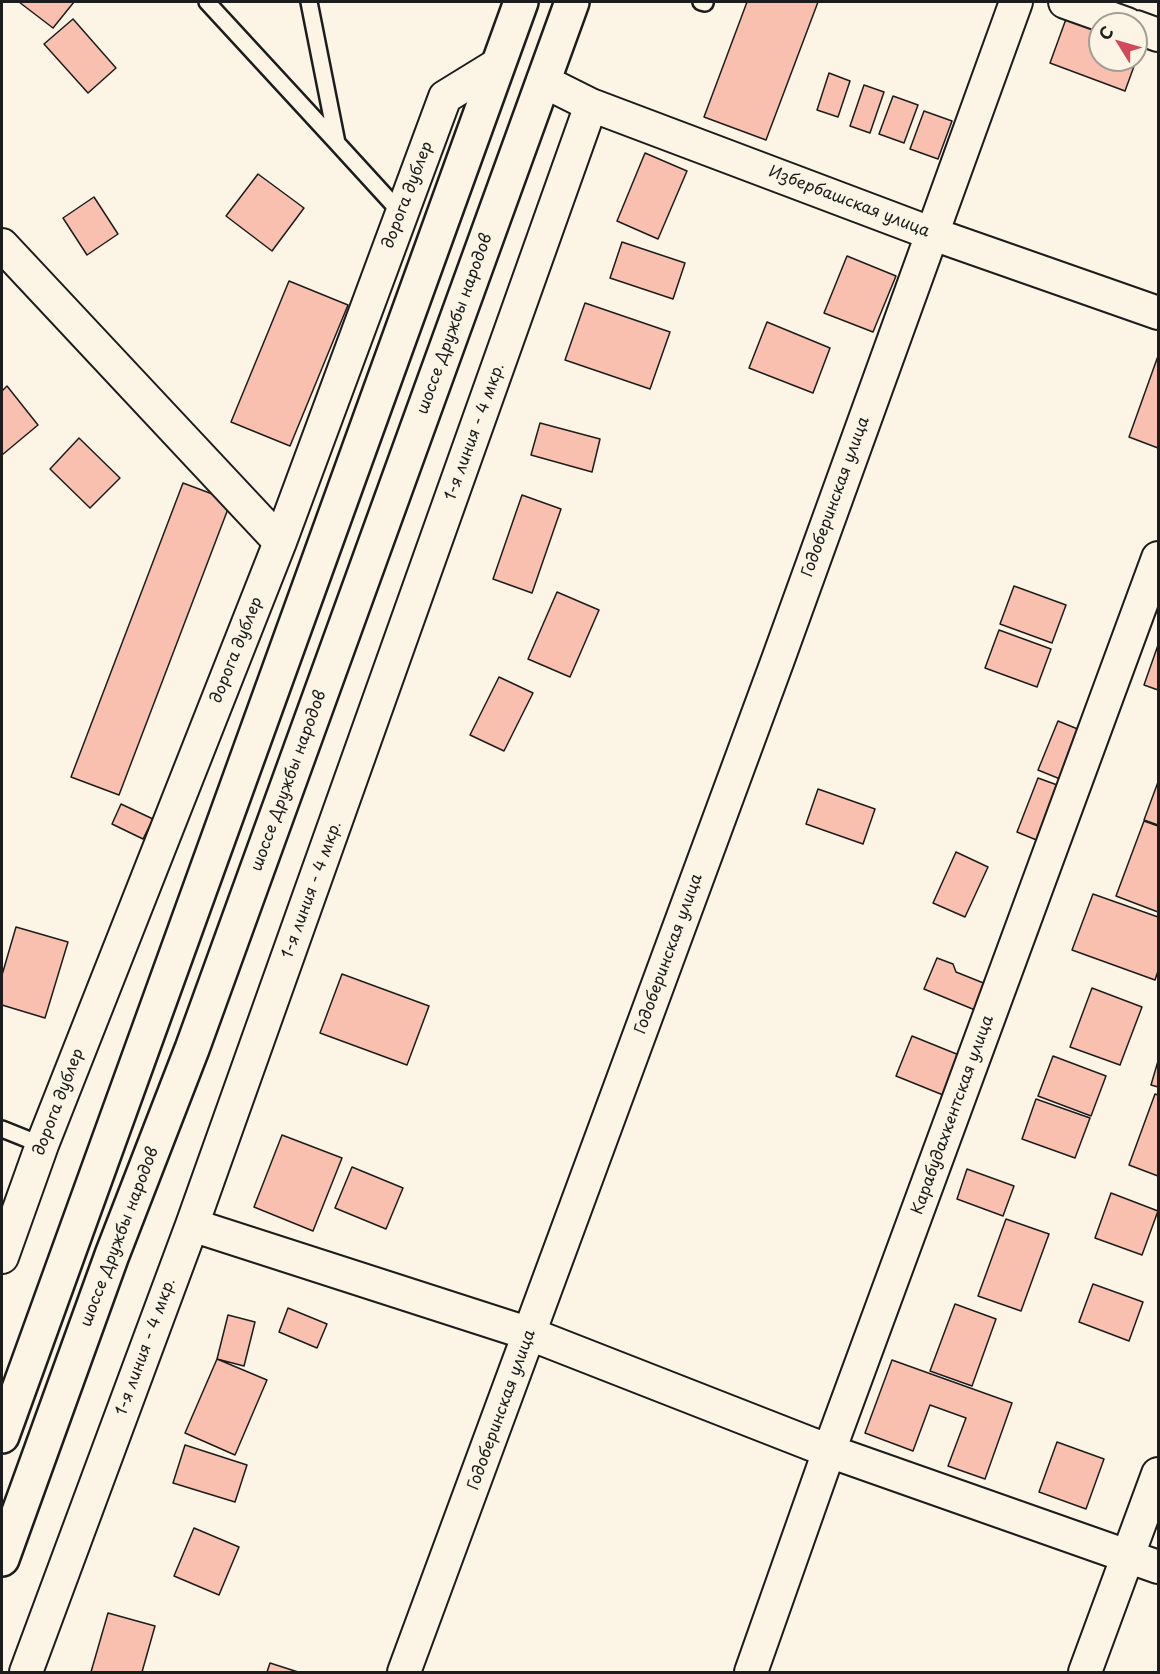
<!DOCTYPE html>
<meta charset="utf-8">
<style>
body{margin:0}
#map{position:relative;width:1160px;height:1674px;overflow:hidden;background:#fcf5e5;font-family:"Playpen Sans",sans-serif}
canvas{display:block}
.frame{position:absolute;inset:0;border:3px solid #1c1c1c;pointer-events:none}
.north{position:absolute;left:1088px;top:12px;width:60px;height:60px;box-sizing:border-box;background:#fcf5e5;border:2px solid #a29e95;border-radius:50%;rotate:307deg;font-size:16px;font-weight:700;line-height:24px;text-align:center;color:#1c1c1c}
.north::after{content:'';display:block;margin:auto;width:21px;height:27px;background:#d1495b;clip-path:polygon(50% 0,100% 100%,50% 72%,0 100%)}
</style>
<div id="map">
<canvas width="1160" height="1674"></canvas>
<div class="frame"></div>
<div class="north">С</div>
</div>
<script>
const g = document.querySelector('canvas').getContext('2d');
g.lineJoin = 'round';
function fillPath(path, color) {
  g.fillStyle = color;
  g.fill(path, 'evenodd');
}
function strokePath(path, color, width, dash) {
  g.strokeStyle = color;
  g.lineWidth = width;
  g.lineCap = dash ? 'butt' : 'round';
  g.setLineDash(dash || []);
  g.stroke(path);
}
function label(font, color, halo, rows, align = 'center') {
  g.font = font + ' "Playpen Sans",sans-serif';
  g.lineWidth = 5;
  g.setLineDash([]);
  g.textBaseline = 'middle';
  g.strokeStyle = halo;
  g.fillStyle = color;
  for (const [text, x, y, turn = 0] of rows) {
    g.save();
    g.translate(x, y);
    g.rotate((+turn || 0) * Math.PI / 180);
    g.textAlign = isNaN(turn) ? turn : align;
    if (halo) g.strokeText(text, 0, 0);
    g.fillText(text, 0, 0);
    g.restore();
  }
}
const building = new Path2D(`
 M19 2H74L53 28Z
 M747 2H818L766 140 704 117Z
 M73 19 116 68 88 93 44 44Z
 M1066 19 1100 32V60H1136V45L1141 47 1125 91 1050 63Z
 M829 73 850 81 838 117 817 110Z
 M864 85 884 92 870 133 850 126Z
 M893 96 918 105 904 143 879 134Z
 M924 111 952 121 938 159 910 149Z
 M645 153 687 171 658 239 617 221Z
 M258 174 304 208 272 251 226 216Z
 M94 197 118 234 87 255 63 218Z
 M622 242 685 263 673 299 610 278Z
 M847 256 896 276 873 332 824 313Z
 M289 281 348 305 290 446 231 422Z
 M585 303 670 332 650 389 565 360Z
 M767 322 830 348 813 393 749 368Z
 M1158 356V448L1129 437Z
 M7 386 38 425 2 455V391Z
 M540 423 600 439 592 472 531 455Z
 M79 438 120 478 90 508 50 469Z
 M183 483 231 501 119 795 71 777Z
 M522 495 561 509 532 593 493 579Z
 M1014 586 1066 605 1052 643 1000 624Z
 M557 592 599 610 570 677 528 659Z
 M999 630 1051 649 1037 687 985 668Z
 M1158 645V690L1144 685Z
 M499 677 533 693 504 751 470 735Z
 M1058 721 1085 732 1065 781 1038 770Z
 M1038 778 1060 786 1039 841 1017 832Z
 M1158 782V825L1144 820Z
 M818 789 875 809 863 844 806 824Z
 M121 804 153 819 143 839 112 824Z
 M1144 821 1158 826V912L1116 896Z
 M956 852 988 867 965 917 933 903Z
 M1093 894 1158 917V971L1155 980 1072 950Z
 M16 927 68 942 45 1018 2 1005V975Z
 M937 958 953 964 956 972 986 984 975 1010 924 989Z
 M342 974 429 1006 407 1065 320 1033Z
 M1092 988 1142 1007 1120 1065 1070 1047Z
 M912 1036 964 1057 948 1097 896 1076Z
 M1053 1056 1106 1076 1091 1116 1038 1096Z
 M1158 1061V1087L1151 1085Z
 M1155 1094 1158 1095V1176L1129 1165Z
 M1036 1099 1090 1118 1075 1158 1022 1139Z
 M282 1135 342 1158 313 1231 254 1207Z
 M352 1167 403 1188 386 1229 335 1208Z
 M967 1169 1014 1186 1003 1216 957 1199Z
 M1111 1193 1158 1211 1142 1255 1095 1238Z
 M1006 1219 1049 1234 1021 1311 978 1296Z
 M1093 1284 1143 1302 1129 1341 1079 1322Z
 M955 1304 996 1319 972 1386 930 1371Z
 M288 1308 327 1324 317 1348 279 1332Z
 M228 1315 255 1322 244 1366 217 1359Z
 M217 1359 267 1380 235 1455 185 1433Z
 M892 1360 1012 1403 985 1479 948 1466 966 1418 930 1405 913 1451 865 1433Z
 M1057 1442 1104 1459 1086 1509 1039 1492Z
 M185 1445 247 1465 235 1502 173 1483Z
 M194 1528 239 1547 219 1595 174 1576Z
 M108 1613 155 1626 142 1672H91Z
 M270 1663 298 1672H267Z`);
const service = new Path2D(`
 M207 2 337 143
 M309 2 337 143 401 213
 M701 2 705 3
 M2 1129 42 1145`);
const minor = new Path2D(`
 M1065 2 1127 24
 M1136 27 1158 35
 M543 81 591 105 933 234 1158 313
 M2 245 280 542
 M192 1225 530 1334 829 1451 1158 1567
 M2 1257 42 1145 280 542 445 97 497 65
 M26 1672 192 1225 591 105
 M404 1672C611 1117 816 560 1016 2
 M751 1672 829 1451 1158 558
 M1085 1672 1158 1474`);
const secondary = new Path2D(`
 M2 1436 521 2
 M2 1559 112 1255 192 1049 572 2`);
const streetNames = [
 ["дорога дублер",408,195,-69],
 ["Избербашская улица",849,202,21],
 ["шоссе Дружбы народов",455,324,-70],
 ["1-я линия - 4 мкр.",475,432,-70],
 ["Годоберинская улица",836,497,-70],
 ["дорога дублер",237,650,-68],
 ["шоссе Дружбы народов",289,781,-70],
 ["1-я линия - 4 мкр.",312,890,-70],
 ["Годоберинская улица",669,954,-70],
 ["дорога дублер",59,1102,-69],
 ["Карабудахкентская улица",953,1115,-70],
 ["шоссе Дружбы народов",120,1237,-69],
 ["1-я линия - 4 мкр.",146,1347,-70],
 ["Годоберинская улица",502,1410,-70]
];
fillPath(building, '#f9c0af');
strokePath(building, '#1c1c1c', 1.5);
strokePath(service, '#1c1c1c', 20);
strokePath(minor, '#1c1c1c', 36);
strokePath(secondary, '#1c1c1c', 38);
strokePath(service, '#fcf5e5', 15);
strokePath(minor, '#fcf5e5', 32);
strokePath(secondary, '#fcf5e5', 33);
label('16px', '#1c1c1c', '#fcf5e5', streetNames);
</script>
